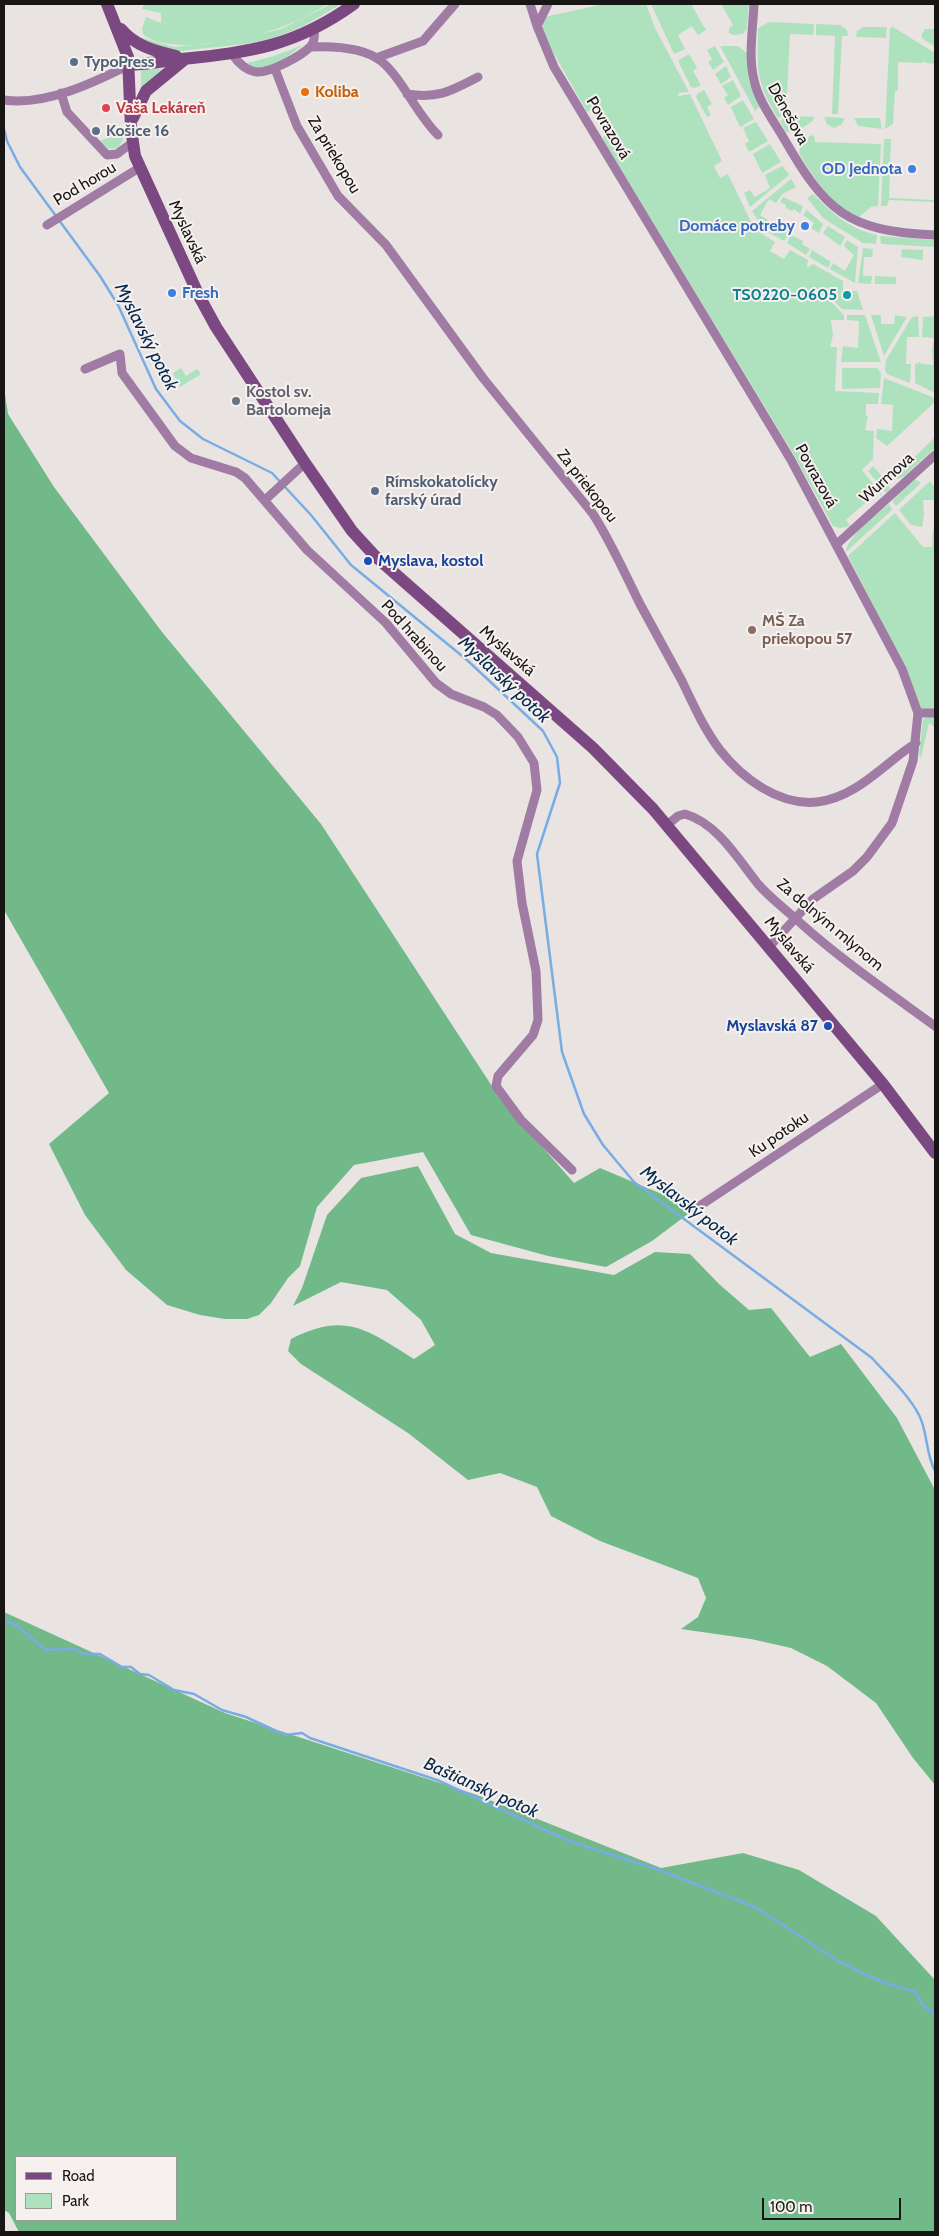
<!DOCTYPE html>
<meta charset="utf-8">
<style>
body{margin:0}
#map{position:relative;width:939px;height:2236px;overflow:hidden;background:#e9e4e1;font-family:Cabin,sans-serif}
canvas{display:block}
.frame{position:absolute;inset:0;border:5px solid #181615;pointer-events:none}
.legend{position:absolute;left:15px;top:2156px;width:162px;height:65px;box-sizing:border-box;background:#f6f1ef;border:1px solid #9d9998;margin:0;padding:6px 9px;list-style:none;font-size:15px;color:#181615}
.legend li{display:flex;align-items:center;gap:10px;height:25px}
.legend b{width:25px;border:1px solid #9d9998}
.scale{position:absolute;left:762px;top:2198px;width:139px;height:22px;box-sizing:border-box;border:2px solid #181615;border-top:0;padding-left:6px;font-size:15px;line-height:18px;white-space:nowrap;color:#181615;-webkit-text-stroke:4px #f6f1ef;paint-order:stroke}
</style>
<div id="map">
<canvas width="939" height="2236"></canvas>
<div class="frame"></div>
<ul class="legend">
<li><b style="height:6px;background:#7c4882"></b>Road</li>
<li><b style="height:14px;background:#aee2be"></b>Park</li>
</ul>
<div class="scale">100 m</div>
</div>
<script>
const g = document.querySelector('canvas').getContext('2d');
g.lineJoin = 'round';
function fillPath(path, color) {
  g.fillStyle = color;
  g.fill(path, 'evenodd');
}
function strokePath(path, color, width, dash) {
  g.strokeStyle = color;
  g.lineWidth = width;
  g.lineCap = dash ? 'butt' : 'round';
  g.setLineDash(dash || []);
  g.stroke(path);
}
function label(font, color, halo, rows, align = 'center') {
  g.font = font + ' Cabin,sans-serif';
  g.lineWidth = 4;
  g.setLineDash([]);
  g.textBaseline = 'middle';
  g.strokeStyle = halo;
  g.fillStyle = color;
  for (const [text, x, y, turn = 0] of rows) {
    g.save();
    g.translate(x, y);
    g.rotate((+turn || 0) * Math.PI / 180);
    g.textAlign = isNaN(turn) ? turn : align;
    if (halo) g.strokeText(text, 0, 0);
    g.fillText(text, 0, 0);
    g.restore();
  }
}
const green = new Path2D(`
 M144 4H328C312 13 296 22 279 28 249 38 169 57 143 34L142 28 146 17 161 23V13L142 9Z
 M331 4H341C317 19 291 34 264 40 236 47 205 47 176 52L168 51 139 37 174 47 228 41 281 29Z
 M604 4H646L655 28 689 92 678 93V96L690 94 722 161 714 166 720 178 728 174 752 224 759 232 775 242 770 251 784 259 790 250 808 260 807 268 813 264 843 281V300L851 301V291H857L863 310 842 309 823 290 821 292 844 315V320H831L833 335 830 347H837L835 391 879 393 878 404H866V416H868L865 430 874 431 873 459 862 470 883 496 877 492 846 520 850 526 840 528 833 526 794 455 605 143 603 137 608 132 607 125 595 108 587 112 548 43 542 29 544 17Z
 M651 4H691L706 30 698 35 692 26 678 35 685 49 674 54Z
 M721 4H749L747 28 743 34 733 35 729 33V28L733 25Z
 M769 22 814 24 813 35 790 34 786 113 778 118C756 81 757 71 758 28Z
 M816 24 840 25 847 30 848 36H842L838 114H832L835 36 816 35Z
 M863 27H887L886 38 856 37 857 31Z
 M893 27 935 53V64L926 63 925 61 922 63 898 62V91H895L893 124 885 129 890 28Z
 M925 29H935V47L922 38V34Z
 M303 45C290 54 262 79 247 63L274 56Z
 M715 46 724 62 713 70 708 62 712 59 707 50Z
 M720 46H738L747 53 749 81 760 107 755 111Z
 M689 54 697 68 693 71 701 85 695 88 691 87 679 63V60Z
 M726 66 731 77 721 84 715 74Z
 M144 68 170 69 141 89V69Z
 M733 80 741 96 728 105 724 98 728 95 722 86Z
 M704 90 712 104 707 107 711 115 707 117 696 97 697 94Z
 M743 100 754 119 740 127 731 107Z
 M788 116 815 117C811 125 795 133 786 132L780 121Z
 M824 117 845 118 842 124 834 128 827 124Z
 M854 118H880L882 129 858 126Z
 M756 122 768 141 749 152 745 144 749 141 743 128Z
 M121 131 123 140 118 148 109 149 99 142Z
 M812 135 814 136 815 142 881 144 878 206 871 207 859 217C830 205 814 178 799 153L802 142Z
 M884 139H891L889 198 935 200V207V202L889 200 887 206H881Z
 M770 144 781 162 762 173 753 154Z
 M782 166 789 174 788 176 750 207 744 193 750 190 755 197 770 188 765 175Z
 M791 179 796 187 782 194 776 203 769 199 760 215 768 220 762 227 752 211Z
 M813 194C832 213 849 229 877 235L876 244 863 243 823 218 807 198Z
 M783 197 803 206 800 214 794 209 792 211 785 207 786 205 780 202Z
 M807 210 823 224 819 233 811 228 814 223 803 215Z
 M770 222 789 234 784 241 766 231Z
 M828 226 845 237 840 246 823 233Z
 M791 235 803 241 802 244 810 249 806 255 787 243Z
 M880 236 935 240V247L881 244Z
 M847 240 858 247 855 283 830 269 833 263 845 271 854 255 844 246Z
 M863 248 873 249 872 257H864L863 276H872L871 284 858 283Z
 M902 249 923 250V260L901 257Z
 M812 250 831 262 828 268 809 257Z
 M875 276 896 277V284H875Z
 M847 315H865L881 362H841L843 346 858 348 859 321 847 320Z
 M871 315H881V324H894L895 315 907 317 884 356Z
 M918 316 919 337H907L906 364H911L910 383 887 374 885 370 886 360 912 317Z
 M935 316V393L915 383V364L920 362 921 364 933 365 932 350 934 338 922 337 923 317Z
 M181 368 186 376 197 369 201 374 180 387 173 373Z
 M842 368H877L881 373 880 388 842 389Z
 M884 378 935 398V402L887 446 876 438 877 429 892 431 893 405 881 404Z
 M935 437V448L903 477 898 479 892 475 893 469 897 474Z
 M873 466 888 483 890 489 886 493 868 471Z
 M915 479 921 483 896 506 892 501Z
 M930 481 935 488V500H923L924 514 922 527 911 525 899 510Z
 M889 504 892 510 846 552C847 536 877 514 889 504Z
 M895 513 923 547H932L933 529 935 530V710L921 709 905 667 848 556Z
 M935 715V727L929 723 921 758 919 755 923 719Z`);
const forest = new Path2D(`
 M4 388 8 414 54 487 162 632 321 824 501 1100 574 1183 600 1168 676 1200 692 1211 652 1241 606 1267 548 1256 471 1235 423 1152 354 1165 317 1207 300 1266 288 1278 271 1303 259 1315 247 1319H225L200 1315 167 1305 126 1270 85 1215 49 1144 109 1093 4 910Z
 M418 1166 455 1234 491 1253 614 1275 655 1252 690 1254 719 1284 749 1310 771 1308 810 1357 841 1344 897 1418 935 1490V1785L913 1758 876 1703 827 1666 791 1648 751 1639 681 1629 698 1617 706 1598 698 1578 600 1541 551 1516 537 1487 500 1473 468 1480 408 1433 301 1364 288 1351 291 1339C346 1311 367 1330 414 1359L435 1345 421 1320 387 1290 341 1282 293 1306 302 1288 327 1215 361 1178Z
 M4 1612 225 1713 477 1795 661 1868 743 1853 799 1870 876 1916 935 1980V2232H19L9 2213 4 2210ZM16 2157H176V2220H16Z`);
const stream = new Path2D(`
 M4 129 7 141 20 167 100 276 118 305 156 389 180 421 203 439 272 473 311 515 351 565 467 660 543 731 557 757 560 783 537 854 562 1052 584 1114 603 1145 634 1182 872 1358C888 1376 908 1394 919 1415 928 1432 925 1452 935 1471
 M4 1620 17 1626 46 1650 74 1649 84 1654H100L122 1667H131L140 1674 149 1675 174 1690 194 1694 222 1710 246 1717 285 1735 302 1733 310 1738 437 1780 569 1841 659 1870 755 1907 838 1961 882 1982 916 1992 921 2003 935 2015`);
const street = new Path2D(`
 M530 4 537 26 554 67 791 460 902 669 918 713 913 761 892 823 867 857 853 871 813 899 769 947
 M754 4C753 28 748 56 754 80 758 100 773 120 783 137 826 212 847 231 935 235
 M537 26 548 4
 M310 47C332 46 363 47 381 61 402 78 417 115 438 135
 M233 55C238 63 247 71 257 72 270 73 301 56 310 47 315 42 315 36 314 29
 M376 58 423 41 455 4
 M275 69 297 126 338 196 386 245 483 378 593 514C611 542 625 574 640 604 654 630 668 655 682 681 693 704 704 729 720 750 742 778 779 806 817 802 858 797 884 763 916 743
 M61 93 67 112 107 155 117 154 133 142
 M407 94C438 99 451 91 478 77
 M4 100C45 106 93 83 129 65
 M47 225 139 168
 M85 369 120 354 122 373 175 446 191 458 236 472 245 478 307 550 386 623 436 683 451 694 484 707 497 715 518 737 534 763 537 790 517 861 522 903 536 971 538 1020 533 1035 498 1076 496 1086 521 1120 572 1170
 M265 500 305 463
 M837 544 935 455
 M918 713H935
 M667 825 678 816 685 814C717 823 738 859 758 884 769 897 784 908 797 920 840 959 888 992 935 1026
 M692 1211 883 1084`);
const secondary = new Path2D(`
 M107 4 128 57 131 128 135 156 199 296 216 327 305 463 352 531 375 556 593 748 653 809 883 1084 935 1153
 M121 29C135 46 155 51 176 56
 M129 65C147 64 165 61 182 59 251 52 296 46 354 4
 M133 118 146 91 185 59`);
const markers = [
 [74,62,5,"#5c6f8a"],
 [305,92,5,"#e8710a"],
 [106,108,5,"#e0444e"],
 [96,131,5,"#5c6f8a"],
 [912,169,5,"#3f7fe0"],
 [805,226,5,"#3f7fe0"],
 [172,293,5,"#3f7fe0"],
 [847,295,5,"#0f9aa8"],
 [236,401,5,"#6b7280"],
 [375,491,5,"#5c6f8a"],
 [368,561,5,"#1a4fb4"],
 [752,630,5,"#8d6e63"],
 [828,1026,5,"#1a4fb4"]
];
const serviceNames = [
 ["TypoPress",84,62],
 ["Košice 16",106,131],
 ["Rímskokatolícky",385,482],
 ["farský úrad",385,500]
];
const foodNames = [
 ["Koliba",315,92]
];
const healthNames = [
 ["Vaša Lekáreň",116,108]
];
const streetNames = [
 ["Dénešova",788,114,61],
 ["Povrazová",608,128,59],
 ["Za priekopou",334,155,59],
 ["Pod horou",85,184,-31],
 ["Myslavská",187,232,65],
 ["Povrazová",816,476,61],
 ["Wurmova",887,478,-42],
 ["Za priekopou",587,486,52],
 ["Pod hrabinou",414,636,48],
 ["Myslavská",507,651,41],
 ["Za dolným mlynom",830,925,40],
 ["Myslavská",789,945,50],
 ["Ku potoku",779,1135,-34]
];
const shopNames = [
 ["OD Jednota",902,169],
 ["Domáce potreby",795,226],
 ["Fresh",182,293,"left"]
];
const cultureNames = [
 ["TS0220-0605",837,295]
];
const worshipNames = [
 ["Kostol sv.",246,392],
 ["Bartolomeja",246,410]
];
const transitNames = [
 ["Myslava, kostol",378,561],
 ["Myslavská 87",818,1026,"right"]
];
const educationNames = [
 ["MŠ Za",762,621],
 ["priekopou 57",762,639]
];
const waterNames = [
 ["Myslavský potok",146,337,63],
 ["Myslavský potok",504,680,43],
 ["Myslavský potok",689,1206,38],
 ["Baštiansky potok",481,1788,24]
];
fillPath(green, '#aee2be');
fillPath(forest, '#72b98a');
strokePath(stream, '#78ace5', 2.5);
strokePath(street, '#a07ba3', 9);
strokePath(secondary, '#7c4882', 12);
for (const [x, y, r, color] of markers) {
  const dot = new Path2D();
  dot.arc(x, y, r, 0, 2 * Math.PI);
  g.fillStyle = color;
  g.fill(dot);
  strokePath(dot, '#f6f1ef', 2);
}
label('bold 16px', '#4e5e75', '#f6f1ef', serviceNames, 'left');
label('bold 16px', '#c56008', '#f6f1ef', foodNames, 'left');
label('bold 16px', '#be3a42', '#f6f1ef', healthNames, 'left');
label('16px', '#181615', '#f6f1ef', streetNames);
label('bold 16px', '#366cbe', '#f6f1ef', shopNames, 'right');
label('bold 16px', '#0d838f', '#f6f1ef', cultureNames, 'right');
label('bold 16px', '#5b616d', '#f6f1ef', worshipNames, 'left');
label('bold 16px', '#164399', '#f6f1ef', transitNames, 'left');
label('bold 16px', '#785e54', '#f6f1ef', educationNames, 'left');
label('italic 18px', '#032a4e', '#f6f1ef', waterNames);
</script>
